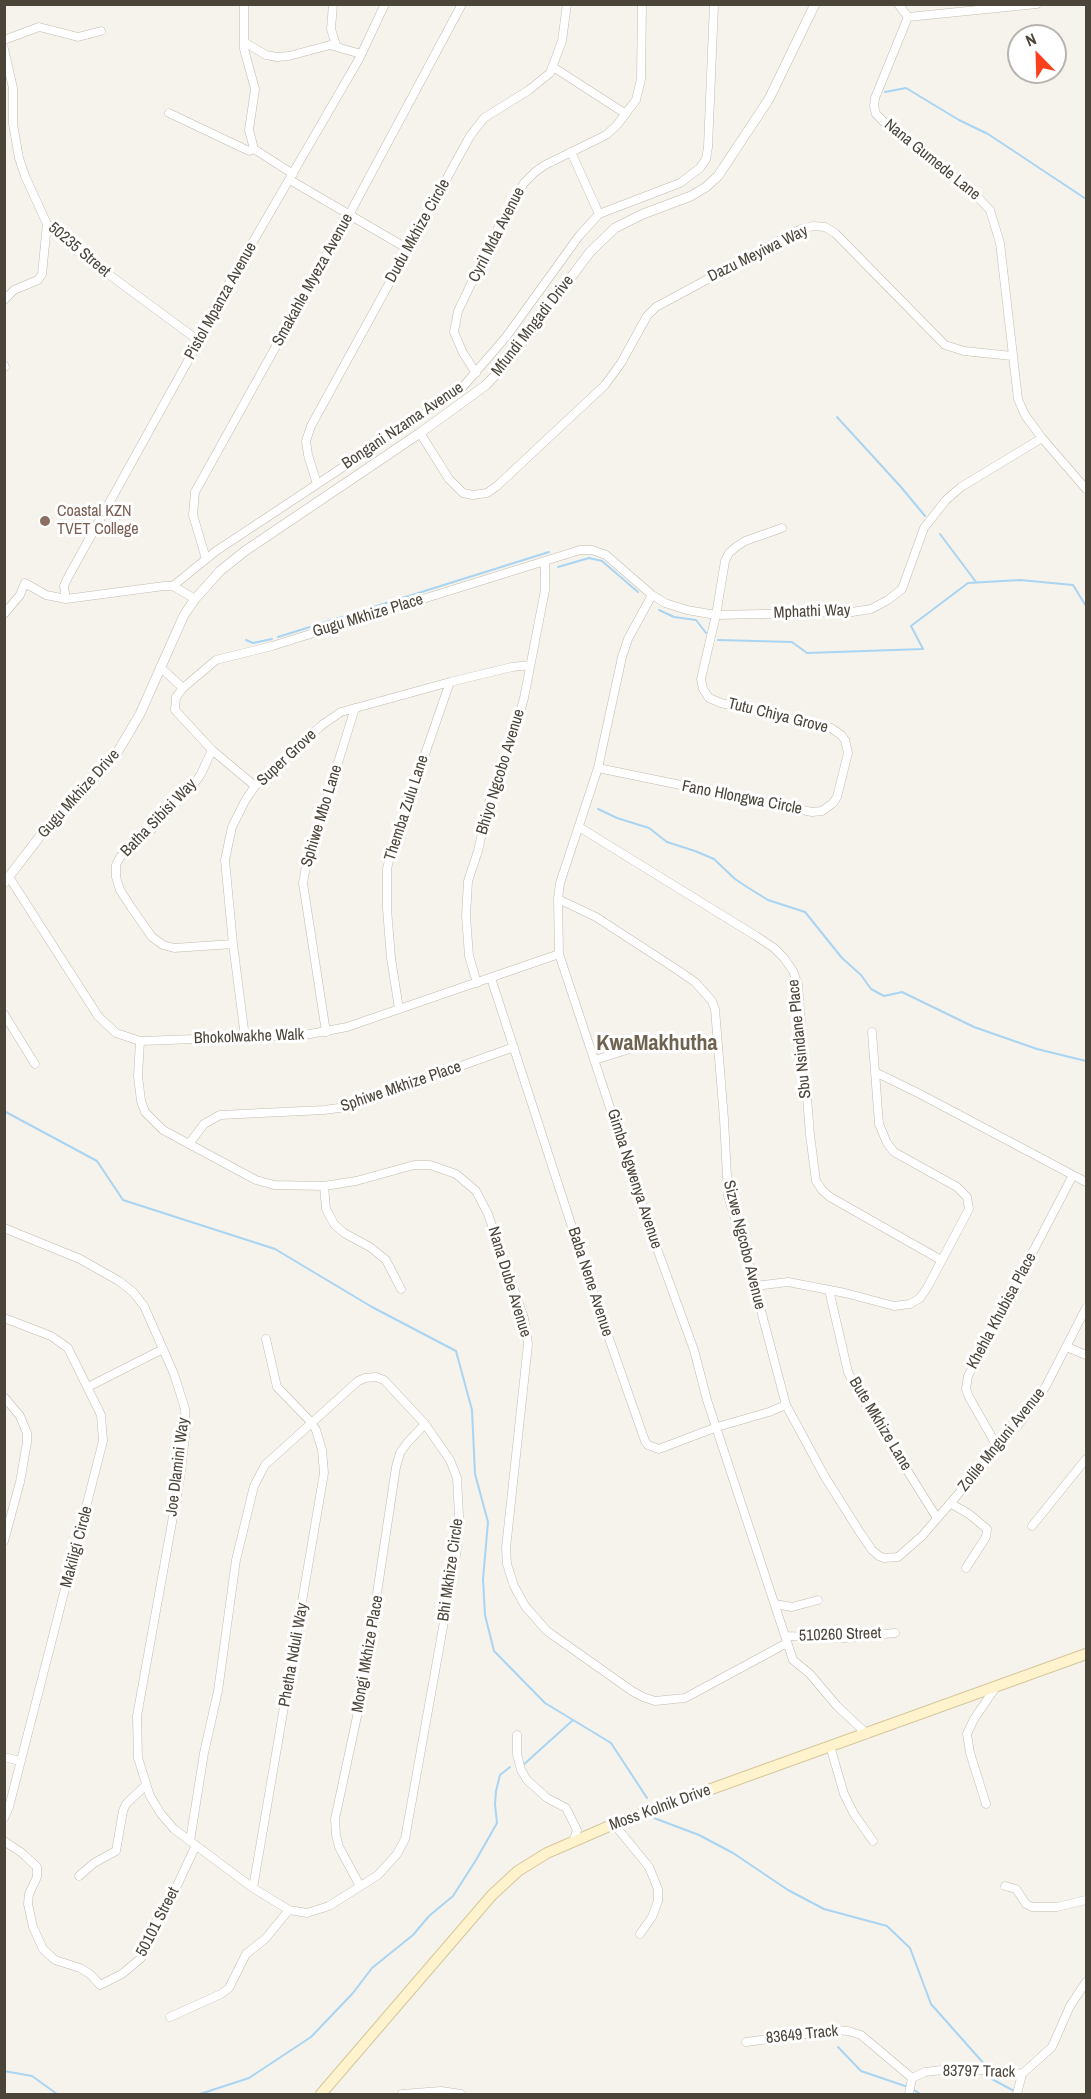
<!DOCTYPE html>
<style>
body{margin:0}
#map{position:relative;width:1091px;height:2099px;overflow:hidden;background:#f6f3ec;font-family:"Archivo Narrow",sans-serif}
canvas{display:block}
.frame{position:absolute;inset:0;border:6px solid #4b4439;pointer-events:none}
.north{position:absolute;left:1007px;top:24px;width:60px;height:60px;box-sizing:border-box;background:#fff;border:2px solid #b7b4b0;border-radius:50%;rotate:337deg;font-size:16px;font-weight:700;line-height:24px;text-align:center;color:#4b4439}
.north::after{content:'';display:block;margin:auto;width:21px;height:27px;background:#fc3f1d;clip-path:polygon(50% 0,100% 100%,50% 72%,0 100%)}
</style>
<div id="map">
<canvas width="1091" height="2099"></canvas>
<div class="frame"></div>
<div class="north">N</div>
</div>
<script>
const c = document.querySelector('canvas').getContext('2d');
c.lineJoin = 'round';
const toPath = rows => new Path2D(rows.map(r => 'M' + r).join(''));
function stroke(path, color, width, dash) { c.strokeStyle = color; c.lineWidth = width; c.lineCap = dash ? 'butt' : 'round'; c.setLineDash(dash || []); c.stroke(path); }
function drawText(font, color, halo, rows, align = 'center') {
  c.font = font + ' "Archivo Narrow",sans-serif'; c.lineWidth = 6; c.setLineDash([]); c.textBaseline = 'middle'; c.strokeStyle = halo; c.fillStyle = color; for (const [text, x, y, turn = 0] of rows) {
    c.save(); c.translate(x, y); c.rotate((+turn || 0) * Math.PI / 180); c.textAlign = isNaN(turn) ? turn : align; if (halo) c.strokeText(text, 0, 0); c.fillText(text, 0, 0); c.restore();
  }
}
stroke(toPath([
 [885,92,906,88,959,120,988,134,1086,199],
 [837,417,901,487,925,516],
 [940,534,976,582],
 [558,567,589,558,602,561,638,592],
 [659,610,674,617,696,620,706,633],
 [278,637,549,552],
 [246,640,253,643,272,639],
 [718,640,792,642,807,653,923,649,911,626,968,583,1020,580,1073,585,1086,606],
 [598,809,617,818,649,828,667,842,695,851,714,859,735,879,747,887,768,900,805,912,842,958,861,975,871,989,884,996,902,992,974,1027,1037,1049,1086,1061],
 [4,1111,97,1161,123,1200,275,1249,372,1307,456,1351,472,1410,475,1474,488,1522,483,1579,485,1615,494,1651,545,1703,611,1743,647,1798],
 [522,1766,573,1720],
 [654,1818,699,1835,733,1853,788,1890,824,1909,887,1926,910,1948,931,2004,986,2066],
 [838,2047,861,2071,911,2088,920,2094],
 [4,2071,32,2076,57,2094],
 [990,2078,1014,2091],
 [200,2094,249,2078,311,2037,353,1993,372,1968,413,1935,429,1916,453,1896,476,1860,497,1823,495,1804,496,1791,500,1775,510,1767]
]), '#a9d4f2', 2);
const minor = toPath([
 [244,4,244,49,255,89,249,130,254,149],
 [333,4,331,29,336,45],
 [898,4,908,17],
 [908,17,875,98,874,106,876,114,890,128,971,190,990,210,1000,243,1018,399,1025,415,1042,438,1086,489],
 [908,17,1037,4],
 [4,40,39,27,78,37,101,31],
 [244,42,266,55,277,57,289,56,330,45,361,54],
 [4,49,13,88,13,124,19,158,25,176,47,224,69,245,199,341],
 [553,67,626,114],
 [169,113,249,151,254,149,293,174],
 [571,152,599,214],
 [290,180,408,249],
 [4,300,14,290,38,280,42,274,47,224],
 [4,365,5,367],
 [476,373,463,353,454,332,458,311,504,216,524,183,535,172,545,165,606,135,617,125,636,100,641,79,642,4],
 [420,433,449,479,463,493,473,495,487,493,497,486,605,385,621,363,647,316,656,307,784,238,801,229,813,226,825,227,835,233,945,345,964,351,1012,356],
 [317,484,308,455,306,441,311,426,470,136,484,118,529,90,550,73,562,41,567,4],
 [206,559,193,515,195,492,350,213,462,4],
 [173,586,216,551,461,389,506,337,579,236,599,214,680,183,700,168,706,159,708,147,714,4],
 [652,595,628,639,622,657,598,768,560,883,558,899,559,954,655,1243,694,1350,707,1400,793,1660,810,1674,837,1706,867,1734],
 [66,599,64,586,67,579,199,341,214,309,359,59,385,4],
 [4,614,20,595,25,583,46,595,66,599,164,586,173,586,195,599],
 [160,667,183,688],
 [212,750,201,774,194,784,153,828,120,857,116,865,116,877,120,890,131,907,152,937,163,945,174,948,233,944],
 [598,768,812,812,822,811,833,803,837,797,848,753,845,740,841,735,831,728,721,703,709,698,703,689,701,679,716,615,725,561,729,553,736,547,745,541,782,528],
 [255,786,212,750,175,710,176,697,183,688,216,660,272,646,580,550,592,550,606,555,652,595,665,603,687,610,716,615,852,612,871,609,888,600,902,589,924,528,946,500,961,487,1042,438],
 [579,827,756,936,774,948,784,958,793,971,798,985,810,1135,816,1181,822,1190,830,1197,941,1260],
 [9,877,98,1016,116,1033,140,1041,280,1036,310,1034,347,1027,559,954],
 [558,899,596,917,676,969,695,982,712,1001,715,1009,724,1119,728,1196,745,1250,786,1405,825,1477,859,1531,872,1550,879,1556,884,1558,898,1557,922,1536,1023,1419,1046,1386,1086,1308],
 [491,978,598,1307,645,1441,648,1445,659,1449,717,1427,769,1412,786,1405],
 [477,983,469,956,466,916,468,881,478,851,489,802,507,758,524,698,545,590,545,561],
 [399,1009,391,958,387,909,387,869,391,852,450,682],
 [4,1014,35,1064],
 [326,1032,303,883,306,866,355,708],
 [245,1037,233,944,225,860,232,827,245,801,255,786,322,725,341,712,450,682,512,667,530,665],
 [140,1041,138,1076,141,1101,145,1112,163,1130,256,1180,274,1185,324,1186,356,1181,414,1165,430,1165,456,1174,476,1191,488,1214,524,1318,528,1344,506,1548,507,1564,514,1586,525,1606,547,1631,632,1691,643,1697,655,1701,685,1698,787,1643],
 [595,1060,648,1043],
 [875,1072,920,1094,1086,1182],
 [189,1144,204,1124,220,1115,324,1110,346,1107,514,1047],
 [324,1186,326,1209,334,1224,344,1233,370,1247,386,1260,401,1289],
 [4,1228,80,1259,119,1281,133,1292,144,1306,174,1374,185,1409,186,1428,180,1478,137,1716,138,1758,150,1796,161,1814,174,1829,190,1841,253,1888,289,1910,307,1913,329,1906,378,1875,397,1854,405,1839,457,1549,459,1516,457,1478,450,1460,425,1424,384,1380,376,1377,365,1378,358,1381,265,1465,254,1486,236,1560,218,1691,204,1753,190,1841],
 [755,1286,788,1282,845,1293,894,1306,910,1304,920,1298,927,1288,969,1209,967,1197,957,1187,894,1152,887,1143,879,1124,872,1032],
 [829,1290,848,1372,855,1387,937,1518],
 [4,1318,51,1336,68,1348,101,1415,103,1441,9,1807,4,1818],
 [1067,1347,1086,1355],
 [88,1387,163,1349],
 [4,1397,20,1416,27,1433,27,1442,20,1482,4,1541],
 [998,1448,969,1397,966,1389,968,1376,1073,1175],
 [950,1503,969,1514,987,1529,986,1537,966,1568],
 [1032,1526,1086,1459],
 [775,1604,792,1607,818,1600],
 [785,1636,844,1638,895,1633],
 [517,1735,517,1754,521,1770,527,1780,547,1798,566,1808,577,1830,573,1842],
 [830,1746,844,1794,854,1814,873,1841],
 [4,1757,20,1761],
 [986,1804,970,1753,967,1734,974,1719,996,1687],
 [614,1824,649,1867,658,1889,658,1901,652,1917,640,1934],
 [4,1841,22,1853,37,1867,37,1877,29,1894,28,1904,33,1927,43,1949,55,1960,80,1968,90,1974,100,1985,122,1974,141,1958,148,1946,154,1924,167,1907,196,1845],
 [79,1876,94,1863,116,1851,123,1811,126,1804,146,1785],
 [360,1886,339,1847,336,1835,335,1819,362,1693,396,1467,400,1453,407,1443,425,1424],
 [1005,1886,1016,1889,1026,1904,1032,1907,1057,1907,1086,1900],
 [253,1888,324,1473,322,1450,316,1430,311,1422,277,1387,266,1339],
 [170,2017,221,1994,229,1988,246,1954,265,1939,289,1910],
 [746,2042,836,2030,848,2031,861,2035,912,2078],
 [402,2094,441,2091,461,2094],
 [909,2094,912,2078,925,2072,942,2070,999,2070,1022,2074,1052,2047,1070,2006,1086,1982],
 [1017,2094,1022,2074]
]);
const tertiary = toPath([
 [4,883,54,818,90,783,117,753,140,714,184,615,195,599,220,571,245,551,420,433,486,385,506,364,590,252,615,228,643,214,691,196,706,187,718,176,769,99,815,4]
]);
const secondary = toPath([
 [321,2094,492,1895,518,1871,547,1853,614,1824,1086,1654]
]);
stroke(minor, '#c2bbae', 9);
stroke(tertiary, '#c2bbae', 10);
stroke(secondary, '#d6c79b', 12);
stroke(minor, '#fff', 8);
stroke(tertiary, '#fff', 9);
stroke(secondary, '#fff3cd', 10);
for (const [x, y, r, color] of [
 [45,521,6,"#8d6e63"]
]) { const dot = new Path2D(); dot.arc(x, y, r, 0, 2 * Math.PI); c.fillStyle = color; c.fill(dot); stroke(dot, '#fff', 2); }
drawText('16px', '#4b4439', '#fff', [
 ["Nana Gumede Lane",932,160,39],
 ["Dudu Mkhize Circle",418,231,-61],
 ["Cyril Mda Avenue",497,235,-63],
 ["50235 Street",79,250,40],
 ["Dazu Meyiwa Way",758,254,-26],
 ["Smakahle Myeza Avenue",313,280,-61],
 ["Pistol Mpanza Avenue",221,301,-61],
 ["Mfundi Mngadi Drive",533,326,-52],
 ["Bongani Nzama Avenue",403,426,-34],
 ["Mphathi Way",812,612,-2],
 ["Gugu Mkhize Place",368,616,-17],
 ["Tutu Chiya Grove",778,716,14],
 ["Super Grove",287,758,-43],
 ["Bhiyo Ngcobo Avenue",501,772,-73],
 ["Gugu Mkhize Drive",79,794,-48],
 ["Fano Hlongwa Circle",742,798,11],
 ["Themba Zulu Lane",407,808,-72],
 ["Sphiwe Mbo Lane",322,816,-73],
 ["Batha Sibisi Way",159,818,-46],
 ["Bhokolwakhe Walk",249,1037,-2],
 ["Sbu Nsindane Place",800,1039,-96],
 ["Sphiwe Mkhize Place",401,1087,-19],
 ["Gimba Ngwenya Avenue",634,1179,72],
 ["Sizwe Ngcobo Avenue",744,1245,76],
 ["Nana Dube Avenue",509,1282,73],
 ["Baba Nene Avenue",590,1282,72],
 ["Khehla Khubisa Place",1002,1311,-62],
 ["Bute Mkhize Lane",880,1424,59],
 ["Zolile Mnguni Avenue",1002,1440,-51],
 ["Joe Dlamini Way",178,1467,-83],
 ["Makiligi Circle",77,1547,-75],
 ["Bhi Mkhize Circle",451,1570,-82],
 ["510260 Street",840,1635,-2],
 ["Mongi Mkhize Place",368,1654,-80],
 ["Phetha Nduli Way",294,1655,-80],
 ["Moss Kolnik Drive",660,1808,-20],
 ["50101 Street",158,1922,-63],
 ["83649 Track",802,2035,-6],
 ["83797 Track",979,2072,1]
]);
drawText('16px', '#785e54', '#fff', [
 ["Coastal KZN",57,512],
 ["TVET College",57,530]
], 'left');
drawText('bold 22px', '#6e6250', '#fff', [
 ["KwaMakhutha",657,1044]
]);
</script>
